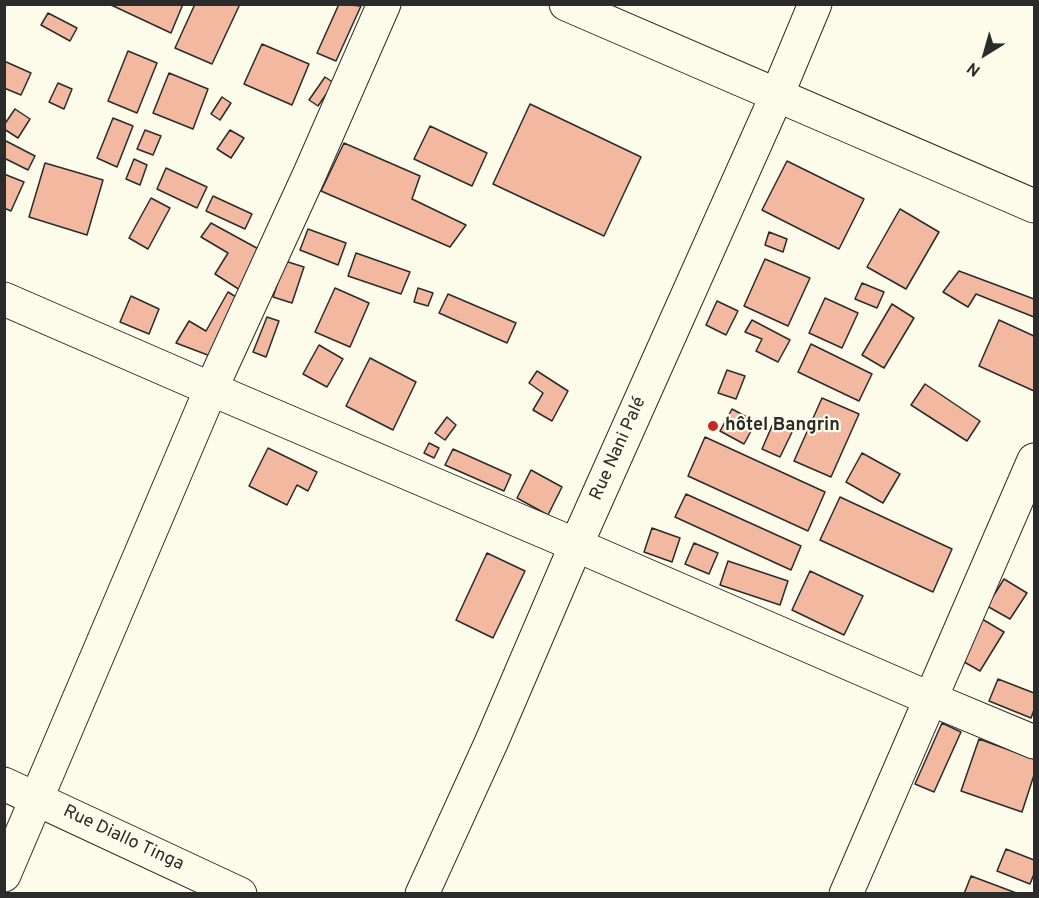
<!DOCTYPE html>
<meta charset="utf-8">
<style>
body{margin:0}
#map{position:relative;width:1039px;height:898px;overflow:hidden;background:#fdfbea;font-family:Overpass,sans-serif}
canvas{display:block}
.frame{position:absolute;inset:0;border:6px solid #2b2b2b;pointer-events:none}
.north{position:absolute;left:955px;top:24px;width:60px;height:60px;-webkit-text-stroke:4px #fdfbea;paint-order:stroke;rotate:217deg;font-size:16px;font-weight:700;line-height:24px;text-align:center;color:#2b2b2b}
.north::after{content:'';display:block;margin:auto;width:21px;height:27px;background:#2b2b2b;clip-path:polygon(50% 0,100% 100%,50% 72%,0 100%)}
</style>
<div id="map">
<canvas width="1039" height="898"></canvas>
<div class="frame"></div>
<div class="north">N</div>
</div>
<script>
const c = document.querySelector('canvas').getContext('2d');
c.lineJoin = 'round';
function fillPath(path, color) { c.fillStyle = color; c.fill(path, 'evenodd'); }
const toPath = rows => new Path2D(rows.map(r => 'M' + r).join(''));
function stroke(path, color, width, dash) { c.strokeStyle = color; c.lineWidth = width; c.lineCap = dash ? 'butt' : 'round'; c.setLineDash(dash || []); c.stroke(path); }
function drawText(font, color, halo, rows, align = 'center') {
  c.font = font + ' Overpass,sans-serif'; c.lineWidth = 4.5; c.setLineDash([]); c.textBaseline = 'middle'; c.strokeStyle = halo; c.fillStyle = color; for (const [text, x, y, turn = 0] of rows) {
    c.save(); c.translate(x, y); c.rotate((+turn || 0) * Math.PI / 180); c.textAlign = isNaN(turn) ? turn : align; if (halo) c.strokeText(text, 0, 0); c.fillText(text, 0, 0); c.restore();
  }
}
const building = toPath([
 [109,4,183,4,171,33,109,4],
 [195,4,240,4,212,64,175,48,195,4],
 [339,4,361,6,336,61,317,53,339,4],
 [48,13,77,28,70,41,41,25,48,13],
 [262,44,309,64,292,105,244,84,262,44],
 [128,51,157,63,137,113,108,101,128,51],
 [4,61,31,73,21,95,4,88,4,61],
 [169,73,208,89,193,129,153,113,169,73],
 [325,77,334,83,318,106,309,100,325,77],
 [58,83,72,89,64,109,49,102,58,83],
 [222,97,231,103,220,120,211,114,222,97],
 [530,104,641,157,604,236,493,184,530,104],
 [15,109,30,119,18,138,4,129,4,125,15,109],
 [113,118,133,126,117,167,97,158,113,118],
 [430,126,487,153,472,186,414,159,430,126],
 [145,130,161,136,153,155,137,149,145,130],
 [230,130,244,138,231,158,217,149,230,130],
 [4,140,35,156,28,170,4,158,4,140],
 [344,143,420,176,412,199,466,225,450,247,321,191,344,143],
 [134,159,147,165,140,185,126,179,134,159],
 [787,161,864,199,839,249,762,210,787,161],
 [45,163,103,180,87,235,29,217,45,163],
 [166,168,207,187,197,208,157,189,166,168],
 [4,174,24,182,11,211,4,208,4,174],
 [213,196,252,214,245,229,206,211,213,196],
 [151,198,170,208,148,249,129,238,151,198],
 [900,209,939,232,906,289,867,267,900,209],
 [211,223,264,252,240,290,215,274,228,253,201,237,211,223],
 [308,229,346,243,338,265,300,250,308,229],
 [769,232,787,239,783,252,765,245,769,232],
 [356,253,410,272,401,294,348,276,356,253],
 [765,259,810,278,788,326,744,306,765,259],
 [285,261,304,267,292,303,273,297,285,261],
 [959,271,1034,299,1034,317,976,294,968,307,943,292,959,271],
 [862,283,884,292,877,308,855,299,862,283],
 [335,288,369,303,350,347,315,332,335,288],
 [418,288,433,293,428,306,414,302,418,288],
 [228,292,241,300,213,357,176,343,189,321,206,331,228,292],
 [448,294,516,323,507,343,439,313,448,294],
 [131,296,159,309,149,334,120,322,131,296],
 [825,298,858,313,842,348,809,333,825,298],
 [717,301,738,311,726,335,706,325,717,301],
 [892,304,914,318,884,368,862,355,892,304],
 [267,317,279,321,266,357,253,352,267,317],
 [752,320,790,340,778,362,756,351,762,339,745,332,752,320],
 [999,320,1034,336,1034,391,979,366,999,320],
 [811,344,872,374,859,401,798,372,811,344],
 [319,345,343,359,327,387,303,374,319,345],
 [370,358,416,382,393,430,346,406,370,358],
 [727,370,745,376,736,399,718,393,727,370],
 [537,371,568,391,552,421,533,410,543,393,529,383,537,371],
 [925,384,980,421,967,441,911,405,925,384],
 [822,398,859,414,831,477,794,461,822,398],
 [732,409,756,422,744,444,720,431,732,409],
 [447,417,456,425,445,440,435,433,447,417],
 [775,419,794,428,780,457,762,449,775,419],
 [705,437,825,492,808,531,688,476,705,437],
 [429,443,439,448,434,458,424,453,429,443],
 [268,448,317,472,308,491,297,485,287,505,249,486,268,448],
 [453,449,511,475,504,491,445,465,453,449],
 [862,453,900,474,883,503,846,482,862,453],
 [531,470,562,487,548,515,517,498,531,470],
 [686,494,801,546,791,570,675,517,686,494],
 [840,497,952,549,933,592,820,540,840,497],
 [652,528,680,538,672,562,644,552,652,528],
 [694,543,718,553,709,574,685,564,694,543],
 [487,553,525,571,493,638,456,620,487,553],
 [728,561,788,581,780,605,720,585,728,561],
 [810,571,863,596,844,635,792,610,810,571],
 [1004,579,1027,593,1010,619,987,606,1004,579],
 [982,619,1004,632,980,671,959,659,982,619],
 [998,679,1034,693,1034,710,1031,718,989,701,998,679],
 [942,723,961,732,934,792,915,784,942,723],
 [979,739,1034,759,1034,775,1022,812,961,791,979,739],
 [1006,849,1034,860,1034,874,1030,884,997,871,1006,849],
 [971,876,1019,894,964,894,971,876]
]);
fillPath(building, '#f2b8a0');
stroke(building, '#2b2b2b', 1.5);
const minor = toPath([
 [566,4,1034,206],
 [4,299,211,389,576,545,931,699,1034,742],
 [4,784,240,894],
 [4,875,211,389,310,173,384,4],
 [422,894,491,743,576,545,777,95,815,4],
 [846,894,1034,460]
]);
stroke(minor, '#2b2b2b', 35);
stroke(minor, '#fdfbea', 33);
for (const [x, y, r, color] of [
 [713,426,6,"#c62828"]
]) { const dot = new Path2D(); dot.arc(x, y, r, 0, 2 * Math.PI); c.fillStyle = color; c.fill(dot); stroke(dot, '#fdfbea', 2); }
drawText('bold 18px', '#2b2b2b', '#fdfbea', [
 ["hôtel Bangrin",725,426]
], 'left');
drawText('18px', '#2b2b2b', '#fdfbea', [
 ["Rue Nani Palé",619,449,-66],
 ["Rue Diallo Tinga",123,839,25]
]);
</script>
